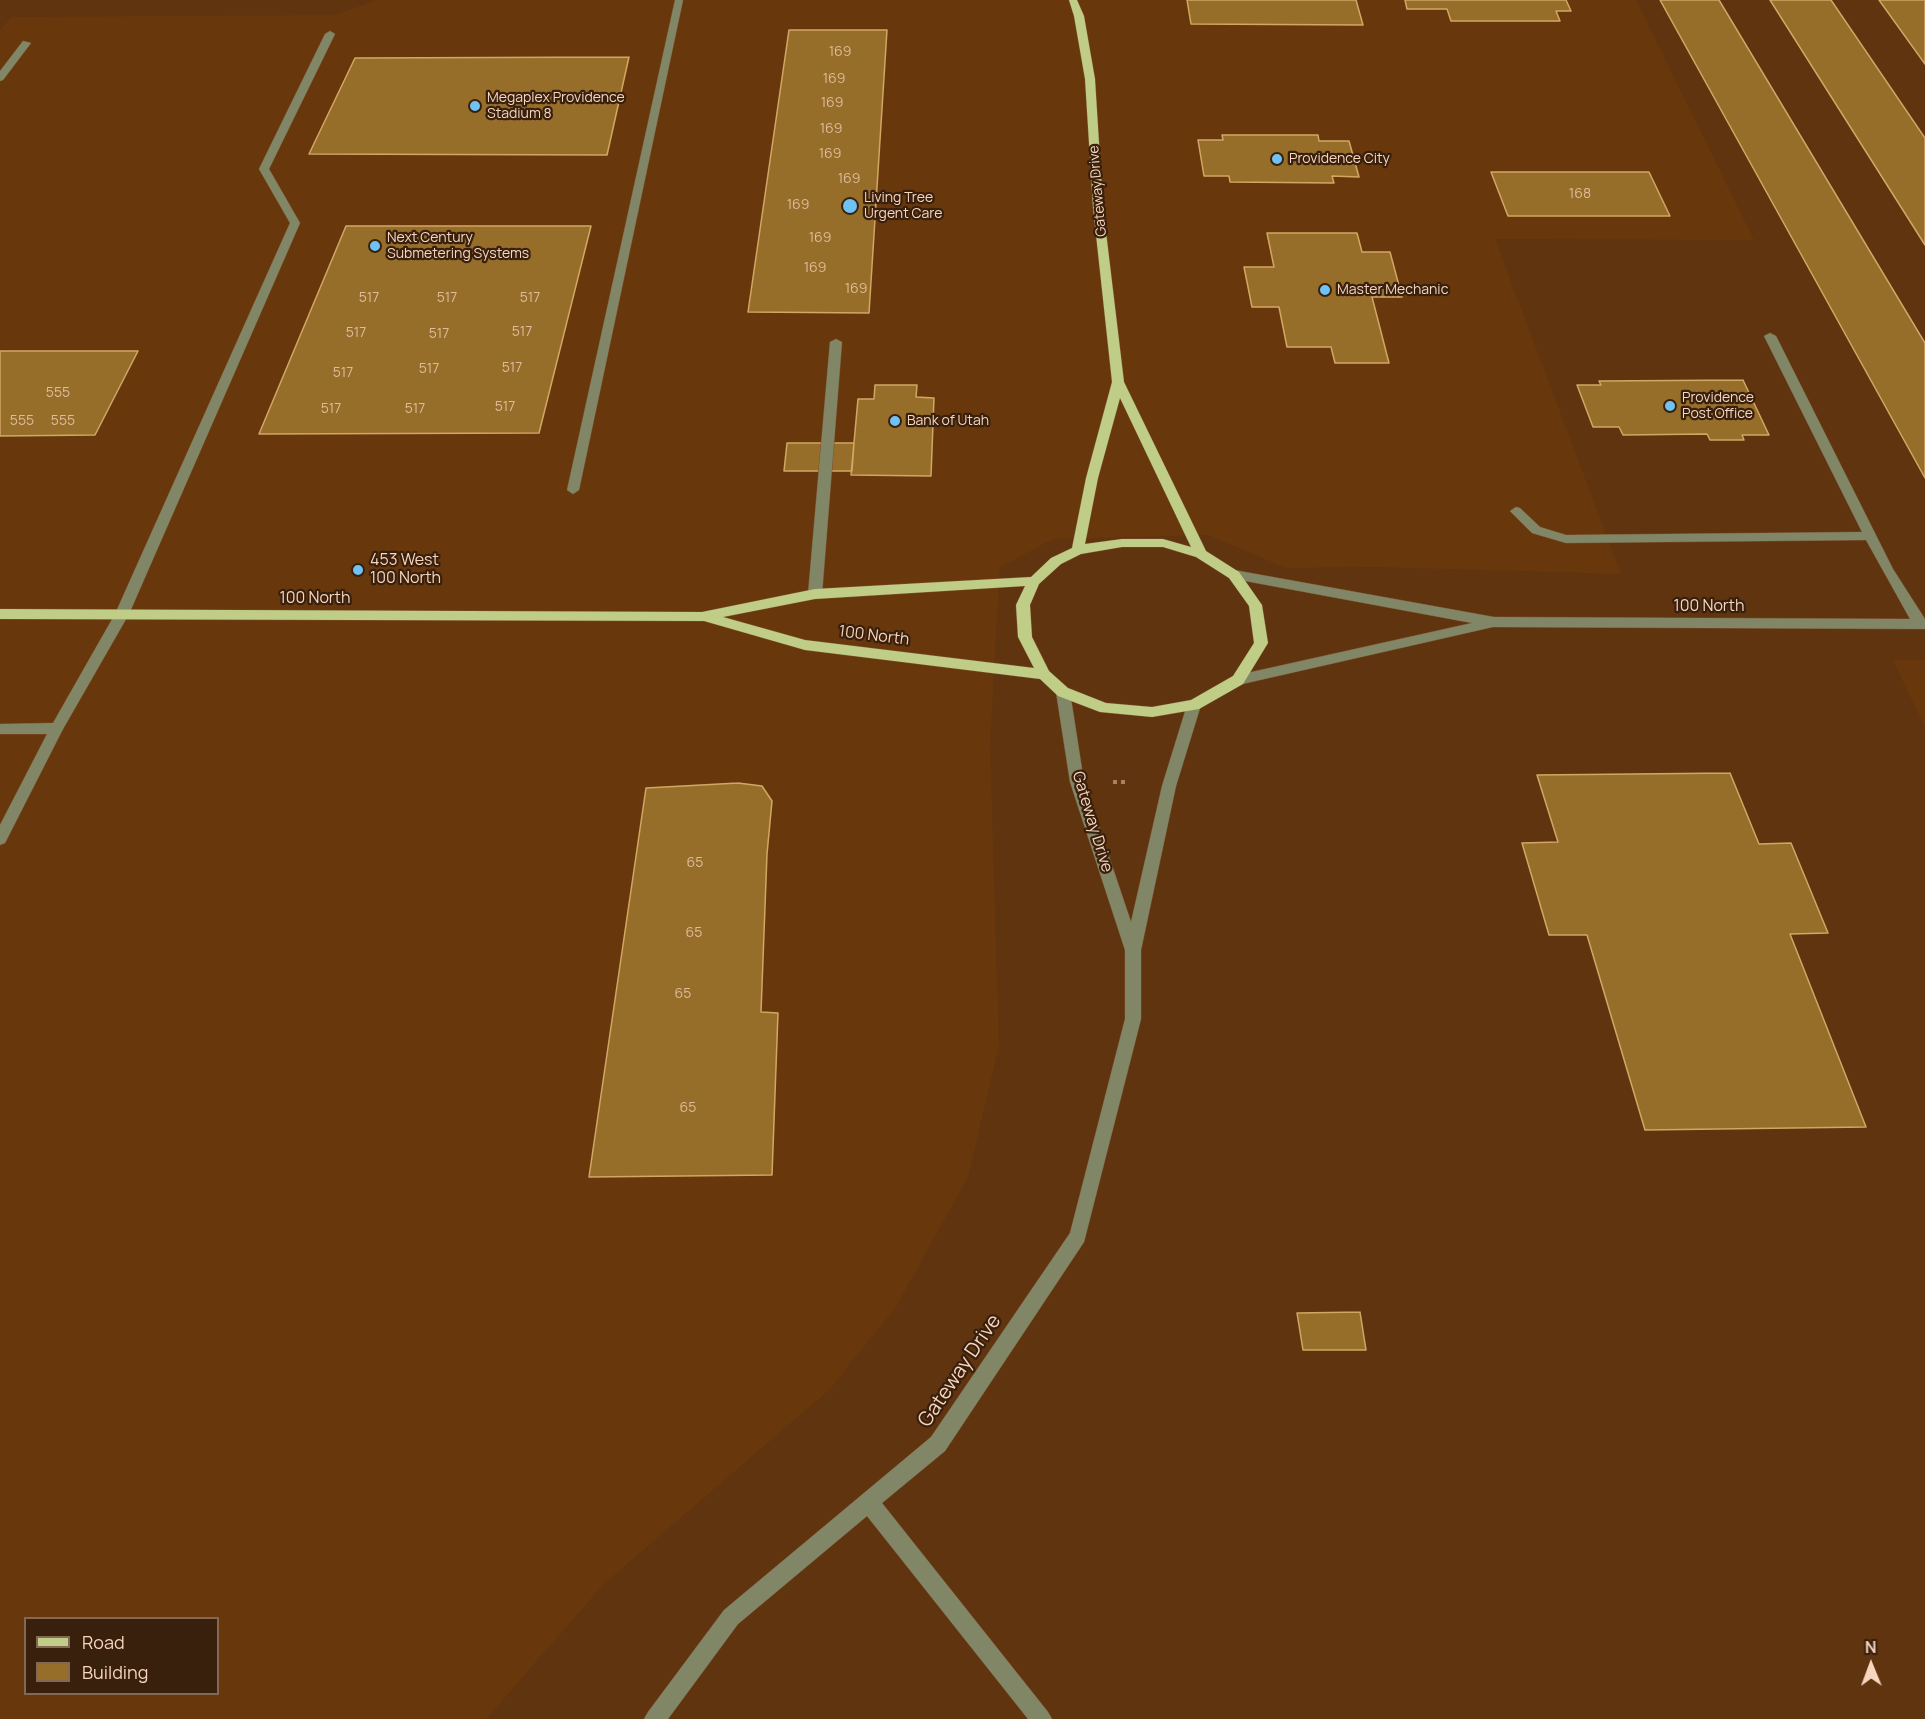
<!DOCTYPE html>
<style>
body{margin:0}
#map{position:relative;width:1925px;height:1719px;overflow:hidden;background:#5f340f;font-family:Manrope,sans-serif}
canvas{display:block}
.legend{position:absolute;left:24px;top:1617px;width:195px;height:78px;box-sizing:border-box;background:#39200d;border:2px solid #856854;margin:0;padding:8px 10px;list-style:none;font-size:18px;color:#f7d5be}
.legend li{display:flex;align-items:center;gap:12px;height:30px}
.legend b{width:30px;border:2px solid #856854}
.north{position:absolute;left:1841px;top:1635px;width:60px;height:60px;-webkit-text-stroke:4px #39200d;paint-order:stroke;rotate:359deg;font-size:16px;font-weight:700;line-height:24px;text-align:center;color:#f7d5be}
.north::after{content:'';display:block;margin:auto;width:21px;height:27px;background:#f7d5be;clip-path:polygon(50% 0,100% 100%,50% 72%,0 100%)}
</style>
<div id="map">
<canvas width="1925" height="1719"></canvas>
<ul class="legend">
<li><b style="height:8px;background:#c0cd87"></b>Road</li>
<li><b style="height:16px;background:#966e2a"></b>Building</li>
</ul>
<div class="north">N</div>
</div>
<script>
const c = document.querySelector('canvas').getContext('2d');
c.lineJoin = 'round';
function fillPath(path, color) { c.fillStyle = color; c.fill(path, 'evenodd'); }
const toPath = rows => new Path2D(rows.map(r => 'M' + r).join(''));
function stroke(path, color, width, dash) { c.strokeStyle = color; c.lineWidth = width; c.lineCap = dash ? 'butt' : 'round'; c.setLineDash(dash || []); c.stroke(path); }
function drawText(font, color, halo, rows, align = 'center') {
  c.font = font + ' Manrope,sans-serif'; c.lineWidth = 4.5; c.setLineDash([]); c.textBaseline = 'middle'; c.strokeStyle = halo; c.fillStyle = color; for (const [text, x, y, turn = 0] of rows) {
    c.save(); c.translate(x, y); c.rotate((+turn || 0) * Math.PI / 180); c.textAlign = isNaN(turn) ? turn : align; if (halo) c.strokeText(text, 0, 0); c.fillText(text, 0, 0); c.restore();
  }
}
fillPath(toPath([
 [377,0,1636,0,1754,240,1495,239,1621,574,1374,567,1286,568,1208,535,1053,539,1000,567,990,744,999,1046,968,1177,896,1307,829,1390,604,1584,486,1719,0,1719,0,31,11,17,335,15],
 [26,1618,218,1618,218,1694,26,1694],
 [1893,660,1925,660,1925,727,1907,690]
]), '#68380c');
const building = toPath([
 [1187,0,1356,0,1363,25,1191,24,1187,0],
 [1405,0,1566,0,1571,11,1556,11,1560,21,1451,21,1447,9,1407,9,1405,0],
 [1660,0,1719,0,1925,343,1925,478,1660,0],
 [1770,0,1831,0,1925,138,1925,245,1770,0],
 [1879,0,1925,0,1925,64,1879,0],
 [789,30,887,30,869,313,748,312,789,30],
 [629,57,607,155,309,154,355,58,629,57],
 [1222,135,1318,135,1319,141,1349,141,1359,177,1332,176,1334,183,1230,182,1229,176,1204,176,1198,140,1223,140,1222,135],
 [1491,172,1649,172,1670,216,1508,216,1491,172],
 [346,226,591,226,539,433,259,434,346,226],
 [1267,233,1357,233,1362,252,1390,252,1402,297,1372,297,1389,363,1335,363,1331,347,1287,347,1279,307,1252,307,1244,267,1274,267,1267,233],
 [0,351,138,351,95,435,0,436,0,351],
 [1743,380,1769,435,1742,435,1744,440,1710,440,1707,434,1623,435,1619,427,1593,427,1577,385,1601,385,1599,381,1743,380],
 [875,385,917,385,916,397,934,398,931,476,851,475,858,399,874,399,875,385],
 [787,443,854,443,852,471,784,471,787,443],
 [1730,773,1759,844,1791,843,1828,933,1790,934,1866,1127,1645,1130,1587,935,1549,935,1522,843,1558,842,1537,775,1730,773],
 [738,783,762,786,772,801,767,854,761,1012,778,1013,772,1175,589,1177,646,788,738,783],
 [1360,1312,1366,1350,1303,1350,1297,1313,1360,1312]
]);
fillPath(building, '#966e2a');
stroke(building, '#d2a765', 1.5);
const minor = toPath([
 [675,0,683,0,579,490,573,494,567,490,675,0],
 [330,31,335,34,269,169,300,223,129,614,63,729,5,843,0,845,0,825,47,734,0,734,0,724,53,723,115,614,290,223,259,169,325,34,330,31],
 [23,41,31,43,3,80,0,81,0,71,23,41],
 [1770,333,1776,336,1893,569,1925,619,1925,629,1493,627,1238,685,1233,684,1231,680,1233,676,1238,675,1472,623,1229,578,1228,575,1234,570,1494,617,1910,619,1866,540,1566,543,1532,533,1510,511,1516,507,1520,508,1540,527,1566,535,1862,532,1764,336,1770,333],
 [836,339,842,342,822,594,815,599,808,594,830,342,836,339],
 [1063,687,1070,692,1084,782,1131,922,1162,786,1187,705,1194,700,1201,705,1176,786,1141,950,1141,1019,1084,1242,945,1451,882,1503,1048,1712,1052,1719,1028,1719,867,1516,738,1624,668,1719,644,1719,648,1712,724,1610,931,1437,1070,1233,1125,1019,1125,950,1070,782,1056,692,1063,687]
]);
const major = toPath([
 [1069,0,1077,0,1084,16,1095,79,1103,207,1124,382,1206,551,1239,572,1262,605,1268,643,1243,684,1199,709,1152,717,1100,712,1058,696,1040,679,805,650,704,621,0,619,0,609,702,612,815,589,1031,577,1051,558,1072,548,1086,478,1112,382,1093,207,1085,79,1074,16,1069,0],
 [1120,398,1191,547,1163,539,1122,539,1085,544,1098,478,1120,398],
 [1122,547,1163,547,1196,557,1229,578,1249,606,1254,643,1233,676,1191,700,1152,707,1106,703,1068,688,1049,671,1032,637,1030,605,1039,584,1061,564,1081,554,1122,547],
 [1025,586,1016,605,1018,637,1034,668,805,640,723,617,815,599,1025,586]
]);
stroke(minor, '#7a512e', 1);
stroke(major, '#7a512e', 1);
stroke(toPath([
 [1113,782,1126,782]
]), '#a98264', 4, [4, 4]);
fillPath(minor, '#818766');
fillPath(major, '#c0cd87');
for (const [x, y, r, color] of [
 [475,106,6,"#6fc2f4"],
 [1277,159,6,"#6fc2f4"],
 [850,206,8,"#6fc2f4"],
 [375,246,6,"#6fc2f4"],
 [1325,290,6,"#6fc2f4"],
 [1670,406,6,"#6fc2f4"],
 [895,421,6,"#6fc2f4"],
 [358,570,6,"#6fc2f4"]
]) { const dot = new Path2D(); dot.arc(x, y, r, 0, 2 * Math.PI); c.fillStyle = color; c.fill(dot); stroke(dot, '#39200d', 2); }
drawText('14px', '#dfbb99', null, [
 ["169",840,52],
 ["169",834,79],
 ["169",832,103],
 ["169",831,129],
 ["169",830,154],
 ["169",849,179],
 ["168",1580,194],
 ["169",798,205],
 ["169",820,238],
 ["169",815,268],
 ["169",856,289],
 ["517",369,298],
 ["517",447,298],
 ["517",530,298],
 ["517",522,332],
 ["517",356,333],
 ["517",439,334],
 ["517",512,368],
 ["517",429,369],
 ["517",343,373],
 ["555",58,393],
 ["517",505,407],
 ["517",331,409],
 ["517",415,409],
 ["555",22,421],
 ["555",63,421],
 ["65",695,863],
 ["65",694,933],
 ["65",683,994],
 ["65",688,1108]
]);
drawText('14px', '#f7d5be', '#39200d', [
 ["Megaplex Providence",487,98],
 ["Stadium 8",487,114],
 ["Providence City",1289,159],
 ["Living Tree",864,198],
 ["Urgent Care",864,214],
 ["Next Century",387,238],
 ["Submetering Systems",387,254],
 ["Master Mechanic",1337,290],
 ["Providence",1682,398],
 ["Post Office",1682,414],
 ["Bank of Utah",907,421]
], 'left');
drawText('14px', '#f7d5be', '#39200d', [
 ["Gateway Drive",1098,191,-95]
]);
drawText('16px', '#f7d5be', '#39200d', [
 ["453 West",370,561],
 ["100 North",370,579]
], 'left');
drawText('16px', '#f7d5be', '#39200d', [
 ["100 North",315,599],
 ["100 North",1709,607],
 ["100 North",874,636,7],
 ["Gateway Drive",1092,822,73]
]);
drawText('20px', '#f7d5be', '#39200d', [
 ["Gateway Drive",960,1371,-56]
]);
</script>
